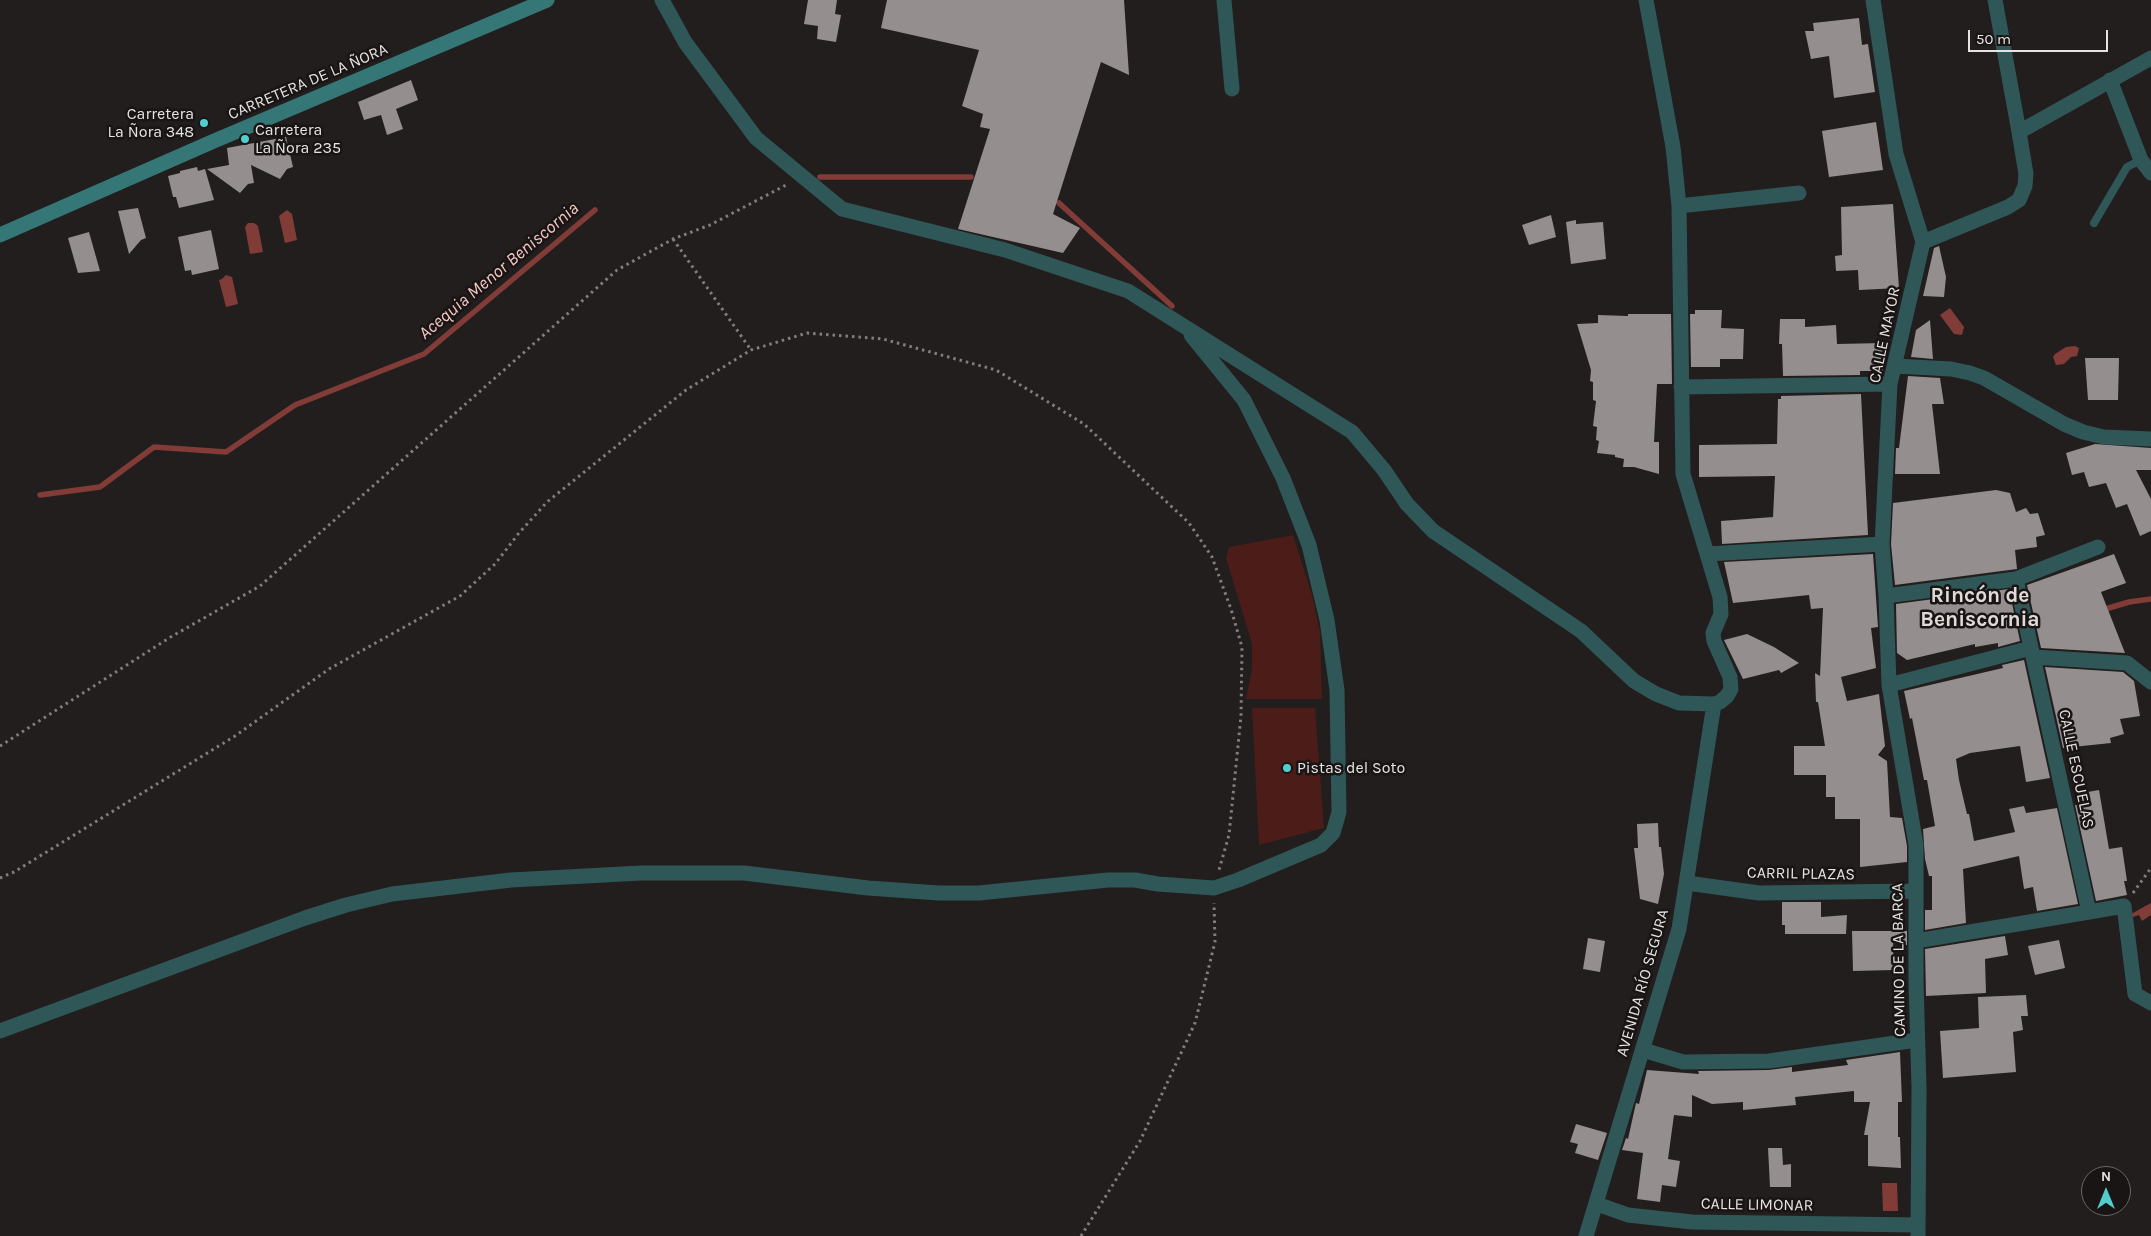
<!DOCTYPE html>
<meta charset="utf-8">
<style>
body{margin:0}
#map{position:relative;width:2151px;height:1236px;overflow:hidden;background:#221e1d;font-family:Karla,sans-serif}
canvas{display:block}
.north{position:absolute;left:2081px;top:1166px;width:50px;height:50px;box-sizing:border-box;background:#191514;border:1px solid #6b6766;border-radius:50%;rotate:0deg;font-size:14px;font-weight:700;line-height:20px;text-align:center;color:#e6e3e2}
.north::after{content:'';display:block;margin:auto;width:18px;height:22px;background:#52cdcc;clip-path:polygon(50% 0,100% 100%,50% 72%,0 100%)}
.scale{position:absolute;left:1968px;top:30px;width:140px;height:22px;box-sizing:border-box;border:2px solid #e6e3e2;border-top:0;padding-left:6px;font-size:15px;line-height:18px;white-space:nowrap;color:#e6e3e2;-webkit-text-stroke:4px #191514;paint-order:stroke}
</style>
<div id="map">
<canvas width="2151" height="1236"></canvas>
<div class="north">N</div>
<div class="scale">50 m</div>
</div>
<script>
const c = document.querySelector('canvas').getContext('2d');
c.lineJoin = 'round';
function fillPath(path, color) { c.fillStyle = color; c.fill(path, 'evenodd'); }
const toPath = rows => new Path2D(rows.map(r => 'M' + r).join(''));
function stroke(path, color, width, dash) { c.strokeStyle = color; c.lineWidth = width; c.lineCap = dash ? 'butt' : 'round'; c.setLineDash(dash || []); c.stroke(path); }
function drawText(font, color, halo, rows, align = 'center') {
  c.font = font + ' Karla,sans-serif'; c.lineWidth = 5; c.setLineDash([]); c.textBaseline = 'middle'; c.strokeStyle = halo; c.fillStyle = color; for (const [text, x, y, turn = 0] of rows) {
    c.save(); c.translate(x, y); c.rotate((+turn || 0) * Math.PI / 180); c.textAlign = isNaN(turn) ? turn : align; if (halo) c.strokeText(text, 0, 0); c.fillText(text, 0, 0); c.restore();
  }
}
fillPath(toPath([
 [1293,535,1312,595,1320,632,1322,699,1246,699,1252,668,1252,644,1226,558,1229,547],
 [1252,708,1315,708,1324,828,1259,845]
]), '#4c1c19');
fillPath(toPath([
 [287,210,292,214,297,240,285,243,279,216],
 [248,223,254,223,258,226,263,252,250,254,245,227],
 [226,275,232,277,238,304,226,307,219,280,222,279],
 [1950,308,1964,327,1962,335,1954,334,1940,315],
 [2075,346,2079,348,2077,356,2071,357,2064,364,2056,365,2053,357,2055,354,2066,347],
 [2151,903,2151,915,2142,921,2139,915,2133,917,2131,914],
 [1882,1183,1897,1183,1898,1211,1883,1211]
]), '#823c38');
stroke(toPath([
 [820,177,971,177],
 [1059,203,1172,306],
 [40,495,100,487,154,447,226,452,295,405,424,354,595,210],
 [2102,610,2129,602,2151,599]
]), '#823c38', 5.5);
fillPath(toPath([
 [808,0,837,0,835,14,841,15,836,42,817,39,818,26,804,24],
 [887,0,1124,0,1129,75,1101,62,1053,214,1080,228,1063,253,958,229,990,129,980,127,983,114,962,106,979,50,881,28],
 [1859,18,1862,45,1868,44,1875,92,1834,98,1829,56,1811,59,1805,31,1814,31,1813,23],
 [411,80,418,100,396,109,403,129,387,135,381,115,364,120,358,102],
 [1876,122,1883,170,1829,177,1822,131],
 [286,137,293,167,287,169,280,179,251,165,254,183,248,184,240,193,207,169,229,165,227,148],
 [197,167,198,171,205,169,214,200,179,208,176,197,173,197,168,176,180,173,180,171],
 [1893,204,1899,288,1859,290,1858,270,1836,271,1835,256,1842,255,1841,207],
 [138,208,146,238,141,240,129,254,118,211],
 [1551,215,1556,237,1529,245,1522,225],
 [1576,220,1576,224,1603,222,1606,259,1571,264,1566,222],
 [211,230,219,269,192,275,191,270,185,271,178,237],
 [89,232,100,271,78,273,68,238],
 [1939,246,1946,277,1944,297,1923,296,1934,248],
 [1695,310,1722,310,1721,328,1744,329,1743,359,1720,359,1720,367,1691,367,1690,314,1695,314],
 [1628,314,1671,314,1672,384,1657,384,1654,442,1659,442,1659,474,1634,467,1623,467,1624,459,1615,457,1615,455,1597,453,1599,441,1596,440,1597,427,1593,426,1596,401,1593,400,1593,382,1590,381,1591,370,1577,324,1598,323,1598,315,1628,316],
 [1780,319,1805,319,1805,327,1836,325,1837,344,1883,343,1883,371,1860,371,1860,375,1783,376,1782,344,1779,344],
 [1930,320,1933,359,1911,357,1916,330],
 [2085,358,2119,358,2118,400,2088,400],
 [1908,376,1940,378,1944,404,1932,404,1940,474,1895,474,1896,448,1899,448],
 [1861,394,1868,535,1722,544,1721,521,1773,517,1775,476,1699,477,1699,445,1777,444,1778,399,1781,399,1781,396],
 [2095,444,2151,448,2151,470,2136,470,2151,499,2151,531,2140,536,2127,504,2116,508,2106,483,2089,487,2084,472,2072,475,2066,453],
 [1996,490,2010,493,2016,512,2026,508,2030,514,2038,513,2045,535,2036,537,2037,547,2015,550,2017,569,1895,585,1891,544,1893,503],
 [1873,554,1878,627,1871,628,1876,668,1841,677,1847,701,1879,694,1885,746,1878,755,1887,761,1890,817,1902,818,1907,846,1907,862,1860,867,1860,819,1835,819,1835,797,1826,797,1826,775,1794,775,1794,746,1825,746,1818,702,1816,702,1815,673,1820,676,1823,608,1811,609,1809,595,1733,603,1724,562],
 [2114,554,2126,583,2101,592,2125,653,2041,648,2027,585],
 [2009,589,2020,641,1998,647,1998,643,1975,647,1975,644,1907,660,1897,653,1896,604],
 [1747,634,1774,647,1799,663,1781,673,1779,670,1743,679,1724,640],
 [2024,660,2050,778,2026,782,2020,746,1970,753,1956,759,1959,780,1967,814,1969,814,1974,841,2015,832,2009,809,2024,806,2026,813,2057,808,2078,904,2037,911,2033,887,2024,889,2019,856,1963,869,1966,923,1925,930,1925,910,1932,910,1932,876,1929,876,1925,859,1923,829,1935,826,1927,780,1924,780,1912,718,1910,719,1904,691,2003,668,2002,665],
 [2045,667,2123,672,2134,681,2140,716,2120,719,2124,734,2110,738,2111,743,2063,748],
 [2099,790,2109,849,2122,847,2127,881,2124,881,2127,895,2096,901,2075,805,2084,804,2082,793],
 [1658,823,1659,847,1661,847,1664,874,1658,904,1640,899,1634,848,1638,848,1637,824],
 [1782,902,1821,902,1821,917,1847,915,1846,934,1785,934,1785,925,1782,925],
 [1852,931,1907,931,1907,945,1893,943,1894,970,1853,971],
 [2005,936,2008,955,1985,959,1986,993,1926,996,1925,949],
 [1588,938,1605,941,1600,972,1583,969],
 [2059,940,2065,968,2035,975,2028,946],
 [2026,995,2028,1016,2021,1016,2023,1030,2013,1032,2016,1072,1943,1078,1940,1031,1979,1028,1978,997],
 [1900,1052,1902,1102,1898,1102,1898,1137,1900,1137,1901,1168,1868,1166,1868,1135,1864,1135,1870,1102,1854,1102,1854,1091,1795,1097,1796,1105,1743,1110,1743,1102,1712,1104,1692,1095,1692,1117,1674,1115,1668,1159,1680,1161,1676,1187,1662,1185,1660,1202,1637,1199,1643,1153,1622,1150,1626,1138,1628,1139,1636,1103,1639,1104,1647,1070,1699,1074,1698,1071,1769,1070,1792,1067,1792,1072,1848,1065,1846,1060],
 [1576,1124,1607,1133,1598,1160,1575,1153,1578,1144,1570,1142],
 [1768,1148,1782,1148,1783,1165,1791,1164,1791,1187,1770,1187]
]), '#948e8e');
stroke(toPath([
 [673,239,751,350],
 [0,746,169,638,260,586,617,270,673,239,710,225,788,184],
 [0,878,14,872,235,736,329,669,460,596,495,564,519,533,547,502,686,390,751,350,807,333,883,339,996,370,1084,424,1189,523,1212,557,1231,609,1242,647,1241,716,1229,835,1219,870],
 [2133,893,2151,868],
 [1081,1236,1140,1141,1195,1023,1215,942,1214,903]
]), '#817e7d', 3, [2.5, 4]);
stroke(toPath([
 [2094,223,2127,167,2141,160]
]), '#305757', 8);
stroke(toPath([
 [662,0,685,42,756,138,842,209,1005,250,1128,291,1352,432,1384,470,1407,504,1433,531,1581,631,1634,681,1656,694,1679,703,1714,704,1720,702,1727,696,1731,689,1730,677,1714,641,1713,633,1721,614,1720,597,1683,474,1679,206,1673,147,1646,0],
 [1224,0,1232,89],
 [1873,0,1896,154,1923,242,1890,384,1882,544,1886,596,1889,685,1916,845,1916,980,1919,1088,1918,1236],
 [2110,80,2141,160,2151,173],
 [2019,132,2151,58],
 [1679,206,1799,193],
 [1923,242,2008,207,2019,200,2025,186,2026,174,2019,132,1995,0],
 [1895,366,1951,369,1970,373,1984,378,2064,424,2083,432,2104,437,2151,439],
 [1681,387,1890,384],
 [2098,547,2016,579,2089,912,2124,906,2135,994,2151,1003],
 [1707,554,1882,544],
 [1886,596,2016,579],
 [2034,657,2127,663,2151,682],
 [1889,685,2031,648],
 [1687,883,1759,893,1916,891],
 [1916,941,2089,912],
 [0,1031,305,918,346,905,392,894,511,880,641,873,744,873,868,888,939,893,979,893,1108,880,1135,880,1158,884,1214,888,1238,880,1321,845,1333,833,1339,812,1337,690,1327,620,1309,545,1283,478,1244,400,1191,335],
 [1643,1050,1683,1062,1769,1061,1917,1040],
 [1597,1204,1628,1215,1692,1222,1918,1225],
 [1586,1236,1679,929,1714,704]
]), '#305757', 15);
stroke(toPath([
 [0,235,214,141,547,0]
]), '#357776', 15);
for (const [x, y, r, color] of [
 [204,123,5,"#52cdcc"],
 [245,139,5,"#52cdcc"],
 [1287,768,5,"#52cdcc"]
]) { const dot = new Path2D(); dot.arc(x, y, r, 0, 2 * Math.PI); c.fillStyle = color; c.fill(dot); stroke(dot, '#191514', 2); }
drawText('16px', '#e6e3e2', '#191514', [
 ["CARRETERA DE LA ÑORA",308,82,-23],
 ["CALLE MAYOR",1885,335,-78],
 ["CALLE ESCUELAS",2076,769,78],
 ["CARRIL PLAZAS",1801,874,1],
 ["CAMINO DE LA BARCA",1899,960,-91],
 ["AVENIDA RÍO SEGURA",1643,983,-74],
 ["CALLE LIMONAR",1757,1205,1]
]);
drawText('16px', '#e6e3e2', '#191514', [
 ["Carretera",194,114,"right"],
 ["La Ñora 348",194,132,"right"],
 ["Carretera",255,130],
 ["La Ñora 235",255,148],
 ["Pistas del Soto",1297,768]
], 'left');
drawText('italic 18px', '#f3c6c2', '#191514', [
 ["Acequia Menor Beniscornia",499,271,-40]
]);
drawText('bold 21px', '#e0dad9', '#191514', [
 ["Rincón de",1980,596],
 ["Beniscornia",1980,620]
]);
</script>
